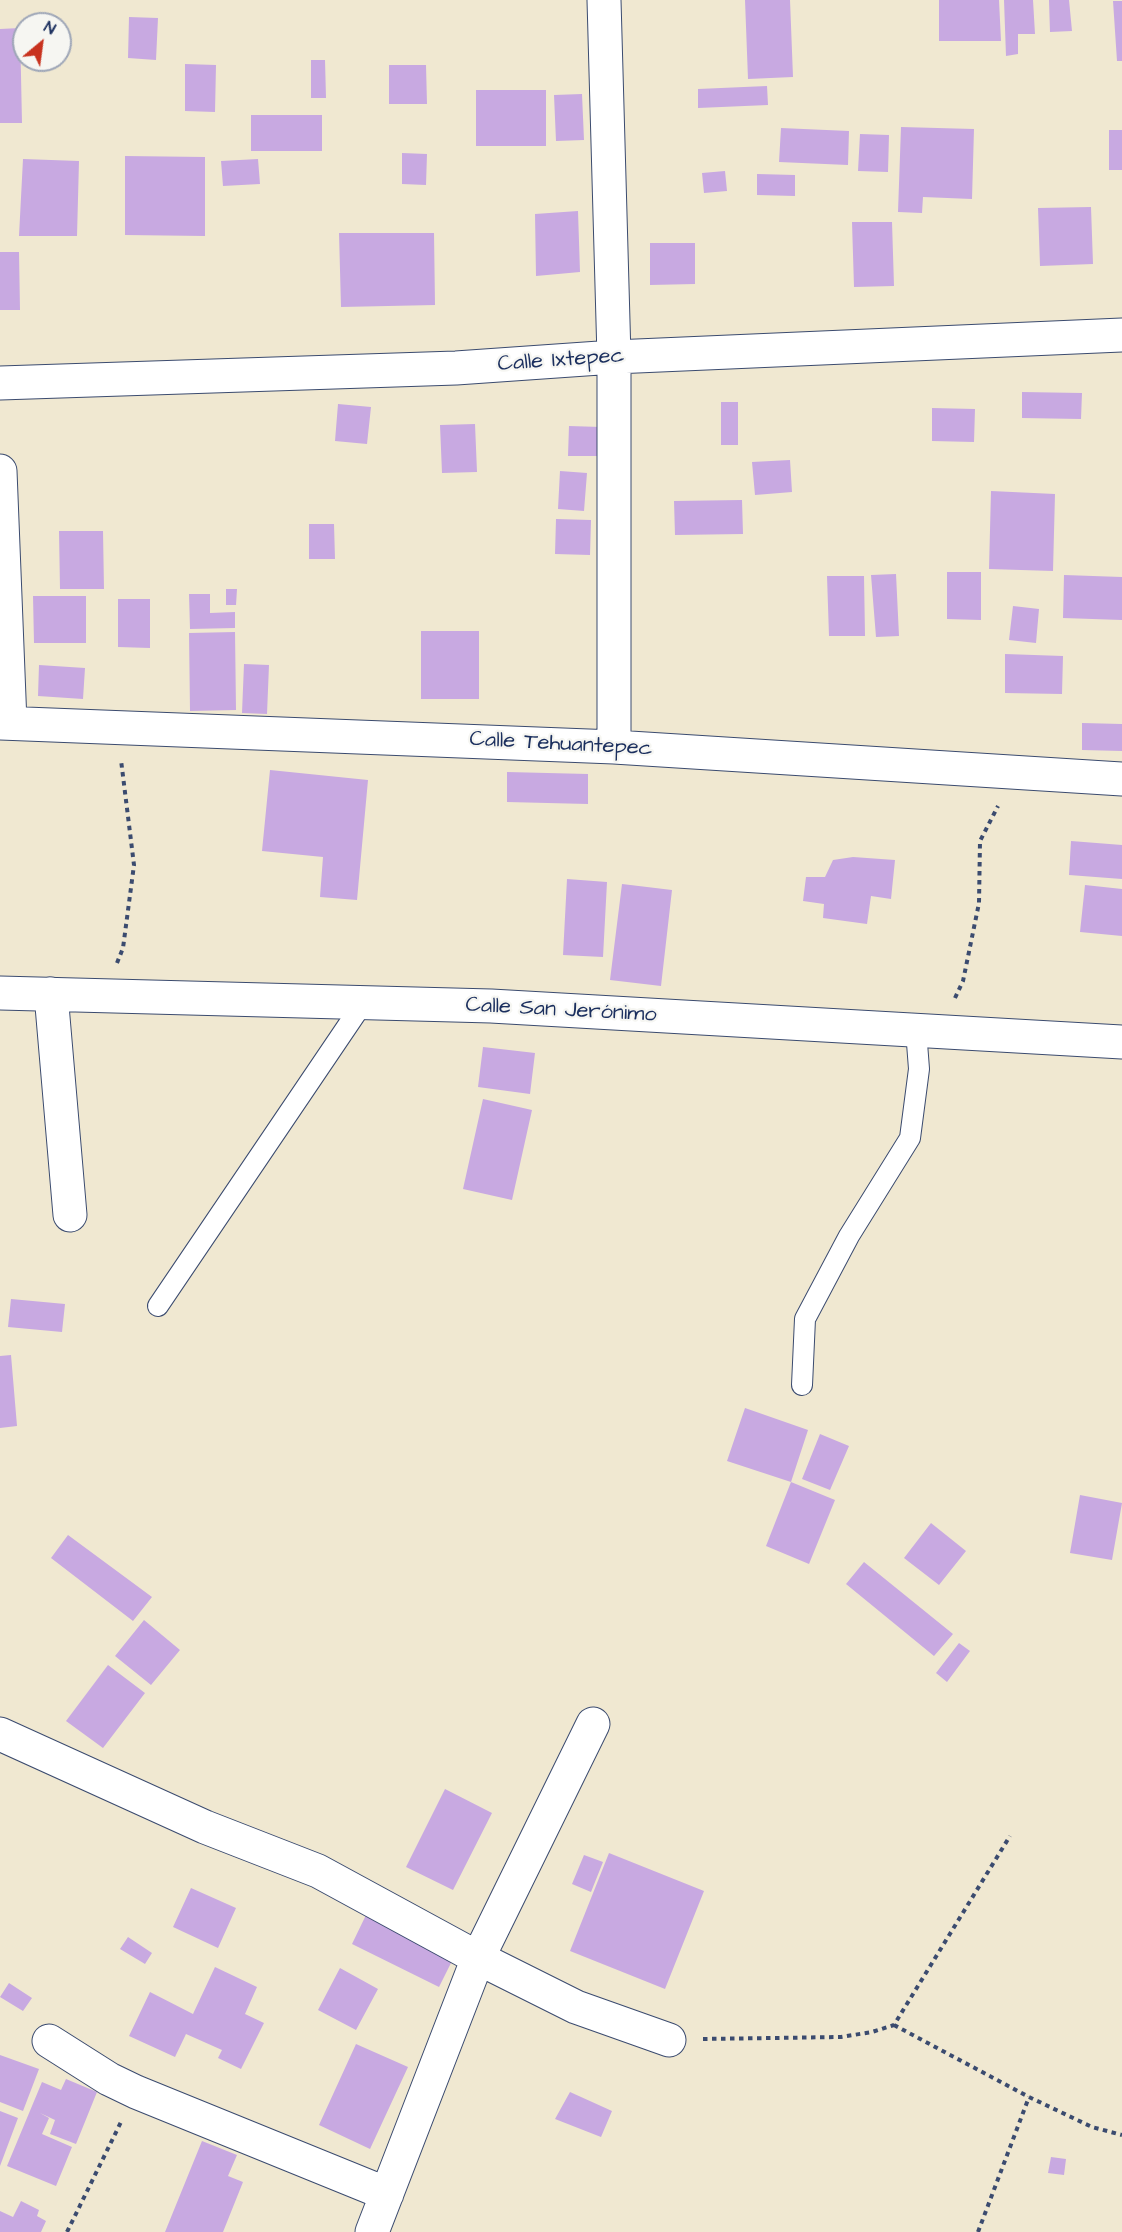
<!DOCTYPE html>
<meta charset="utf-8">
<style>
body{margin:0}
#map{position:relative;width:1122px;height:2232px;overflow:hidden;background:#f0e8d1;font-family:"Architects Daughter",sans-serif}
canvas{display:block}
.north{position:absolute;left:12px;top:12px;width:60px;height:60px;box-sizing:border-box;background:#f6f6f2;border:2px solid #9ea6b7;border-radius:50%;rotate:29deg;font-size:16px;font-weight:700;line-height:24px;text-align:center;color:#1b2f5e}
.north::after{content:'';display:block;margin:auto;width:21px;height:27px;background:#c8321e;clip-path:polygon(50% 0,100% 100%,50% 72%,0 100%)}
</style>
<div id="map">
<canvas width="1122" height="2232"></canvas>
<div class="north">N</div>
</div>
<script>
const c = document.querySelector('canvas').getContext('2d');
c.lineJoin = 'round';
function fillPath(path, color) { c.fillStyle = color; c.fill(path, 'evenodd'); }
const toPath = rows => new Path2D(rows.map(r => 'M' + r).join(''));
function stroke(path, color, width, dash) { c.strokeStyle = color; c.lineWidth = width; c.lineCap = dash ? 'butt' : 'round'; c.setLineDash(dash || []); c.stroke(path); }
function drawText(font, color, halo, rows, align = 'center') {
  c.font = font + ' "Architects Daughter",sans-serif'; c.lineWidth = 4.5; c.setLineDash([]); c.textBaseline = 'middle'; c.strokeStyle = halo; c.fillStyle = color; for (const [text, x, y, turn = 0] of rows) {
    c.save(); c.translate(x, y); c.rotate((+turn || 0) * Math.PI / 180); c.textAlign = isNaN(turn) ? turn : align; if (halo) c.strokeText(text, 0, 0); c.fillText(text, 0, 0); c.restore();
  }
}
fillPath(toPath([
 [745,0,790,0,793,77,748,79],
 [939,0,999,0,1001,41,939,41],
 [1004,0,1033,0,1035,34,1018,34,1018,54,1006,56],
 [1049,0,1069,0,1072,31,1050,32],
 [1113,1,1122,1,1122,61,1117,61],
 [129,17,158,18,156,60,128,58],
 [20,28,22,123,0,123,0,29],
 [311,60,325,60,326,98,311,98],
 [185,64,216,65,215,112,185,111],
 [389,65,426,65,427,104,389,104],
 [767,86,768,105,698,108,698,89],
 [476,90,546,90,546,146,476,146],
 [582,94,584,140,556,141,554,95],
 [251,115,322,115,322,151,251,151],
 [901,127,974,129,972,199,923,197,922,213,898,212],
 [781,128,849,131,848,165,779,162],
 [1109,130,1122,130,1122,170,1109,170],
 [860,134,889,135,888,172,858,171],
 [402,153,427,154,426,185,402,184],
 [125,156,205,157,205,236,125,235],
 [23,159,79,161,77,236,19,236],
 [258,159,260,184,223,186,221,161],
 [725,171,727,191,704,193,702,173],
 [757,174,795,175,795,196,757,195],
 [1091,207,1093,264,1040,266,1038,208],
 [578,211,580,272,536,276,535,214],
 [852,222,892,222,894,286,854,287],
 [339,233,434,233,435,305,341,307],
 [650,243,695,243,695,284,650,285],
 [0,252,19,252,20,310,0,310],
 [1022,392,1082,393,1081,419,1022,418],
 [721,402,738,402,738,445,721,445],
 [338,404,371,407,367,444,335,441],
 [932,408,975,409,974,442,932,441],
 [475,424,477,472,442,473,440,425],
 [569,426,601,427,600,456,568,456],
 [790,460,792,492,755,495,752,462],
 [560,471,587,473,584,511,558,509],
 [991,491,1055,494,1053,571,989,569],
 [742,500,743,534,675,535,674,501],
 [556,519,591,520,590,555,555,554],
 [309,524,334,524,335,559,309,559],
 [59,531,103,531,104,589,60,589],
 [947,572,981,572,981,620,947,619],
 [896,574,899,636,876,637,871,575],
 [1064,575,1122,577,1122,620,1063,618],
 [827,576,864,576,865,636,829,636],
 [226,589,237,589,236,605,226,605],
 [189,594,210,594,210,613,235,612,235,628,190,629],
 [33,596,86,596,86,643,34,643],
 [118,599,150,599,150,648,118,647],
 [1013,606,1039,609,1036,643,1009,640],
 [421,631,479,631,479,699,421,699],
 [235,632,236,710,190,711,189,633],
 [1005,654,1063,656,1062,694,1005,693],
 [244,664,269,665,267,714,242,713],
 [39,665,85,668,83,699,38,696],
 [1082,723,1122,724,1122,751,1082,750],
 [270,770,368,780,357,900,320,897,323,857,262,851],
 [507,772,588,774,588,804,507,802],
 [1071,841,1122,845,1122,879,1069,875],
 [853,857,895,860,891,899,871,896,867,924,823,918,824,904,803,901,806,877,825,877,833,860],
 [567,879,607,882,603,957,563,955],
 [622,884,672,890,661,986,610,980],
 [1085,885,1122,889,1122,936,1080,932],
 [483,1047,535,1053,530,1094,478,1087],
 [483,1099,532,1110,512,1200,463,1189],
 [11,1299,65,1304,62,1332,8,1327],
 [11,1355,17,1426,0,1428,0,1356],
 [745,1408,808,1430,791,1482,727,1461],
 [820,1434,849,1446,830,1490,802,1479],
 [791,1482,835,1500,809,1564,766,1546],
 [1080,1495,1122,1503,1112,1560,1070,1553],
 [931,1523,966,1551,939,1585,904,1558],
 [68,1535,152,1597,133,1621,51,1558],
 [864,1562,953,1634,934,1656,846,1584],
 [144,1620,180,1650,151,1685,115,1656],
 [959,1643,970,1651,947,1682,936,1673],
 [108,1665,145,1693,103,1748,66,1721],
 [445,1789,492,1813,453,1890,406,1867],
 [609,1853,704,1891,665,1989,570,1951],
 [584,1855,603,1862,591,1892,572,1884],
 [191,1888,236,1908,218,1948,173,1927],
 [366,1915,453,1959,439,1987,352,1944],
 [128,1937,152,1953,145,1964,120,1949],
 [215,1967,257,1987,245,2014,264,2023,241,2069,218,2058,222,2050,186,2034,175,2057,129,2036,150,1992,193,2014],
 [340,1968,378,1989,356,2030,318,2010],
 [9,1983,32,1998,23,2011,0,1997],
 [356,2044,408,2067,370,2149,319,2125],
 [0,2055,39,2069,23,2111,0,2102],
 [66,2079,97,2092,76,2144,50,2134,55,2120,40,2113,49,2118,42,2134,72,2147,56,2186,7,2166,42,2082,61,2090],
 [570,2092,612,2111,601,2137,555,2119],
 [0,2111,18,2118,0,2166],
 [202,2141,237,2155,228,2176,243,2182,223,2232,165,2232],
 [1051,2157,1066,2159,1064,2175,1048,2173],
 [21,2201,39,2210,37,2216,46,2221,41,2232,0,2232,0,2211,13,2217]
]), '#c8a9e1');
const lane = toPath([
 [158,1306,363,1003],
 [802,1385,805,1319,849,1236,910,1138,919,1069,916,1030]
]);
const street = toPath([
 [604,0,614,357,614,747],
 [0,383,456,368,614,357,1122,335],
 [0,471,10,723],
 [0,723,614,747,1122,779],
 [0,993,491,1006,1122,1042],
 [51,994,70,1215],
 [0,1734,205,1827,318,1871,478,1958,576,2007,669,2040],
 [49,2041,109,2079,136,2092,387,2194],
 [372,2232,478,1958,593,1724]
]);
stroke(lane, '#3b4b6f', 22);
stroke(street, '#3b4b6f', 35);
stroke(toPath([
 [117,963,123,948,134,865,121,760],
 [955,998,963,981,979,903,980,841,998,806],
 [894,2025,1029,2097,1092,2127,1122,2135],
 [703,2039,841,2037,872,2032,894,2025,1010,1836],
 [67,2232,121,2122],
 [978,2232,1029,2097]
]), '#3b4b6f', 4, [4.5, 4.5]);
stroke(lane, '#fff', 20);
stroke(street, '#fff', 33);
drawText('22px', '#1b2f5e', '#f6f6f2', [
 ["Calle Ixtepec",561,361,-4],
 ["Calle Tehuantepec",561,745,3],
 ["Calle San Jerónimo",561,1011,3]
]);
</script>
